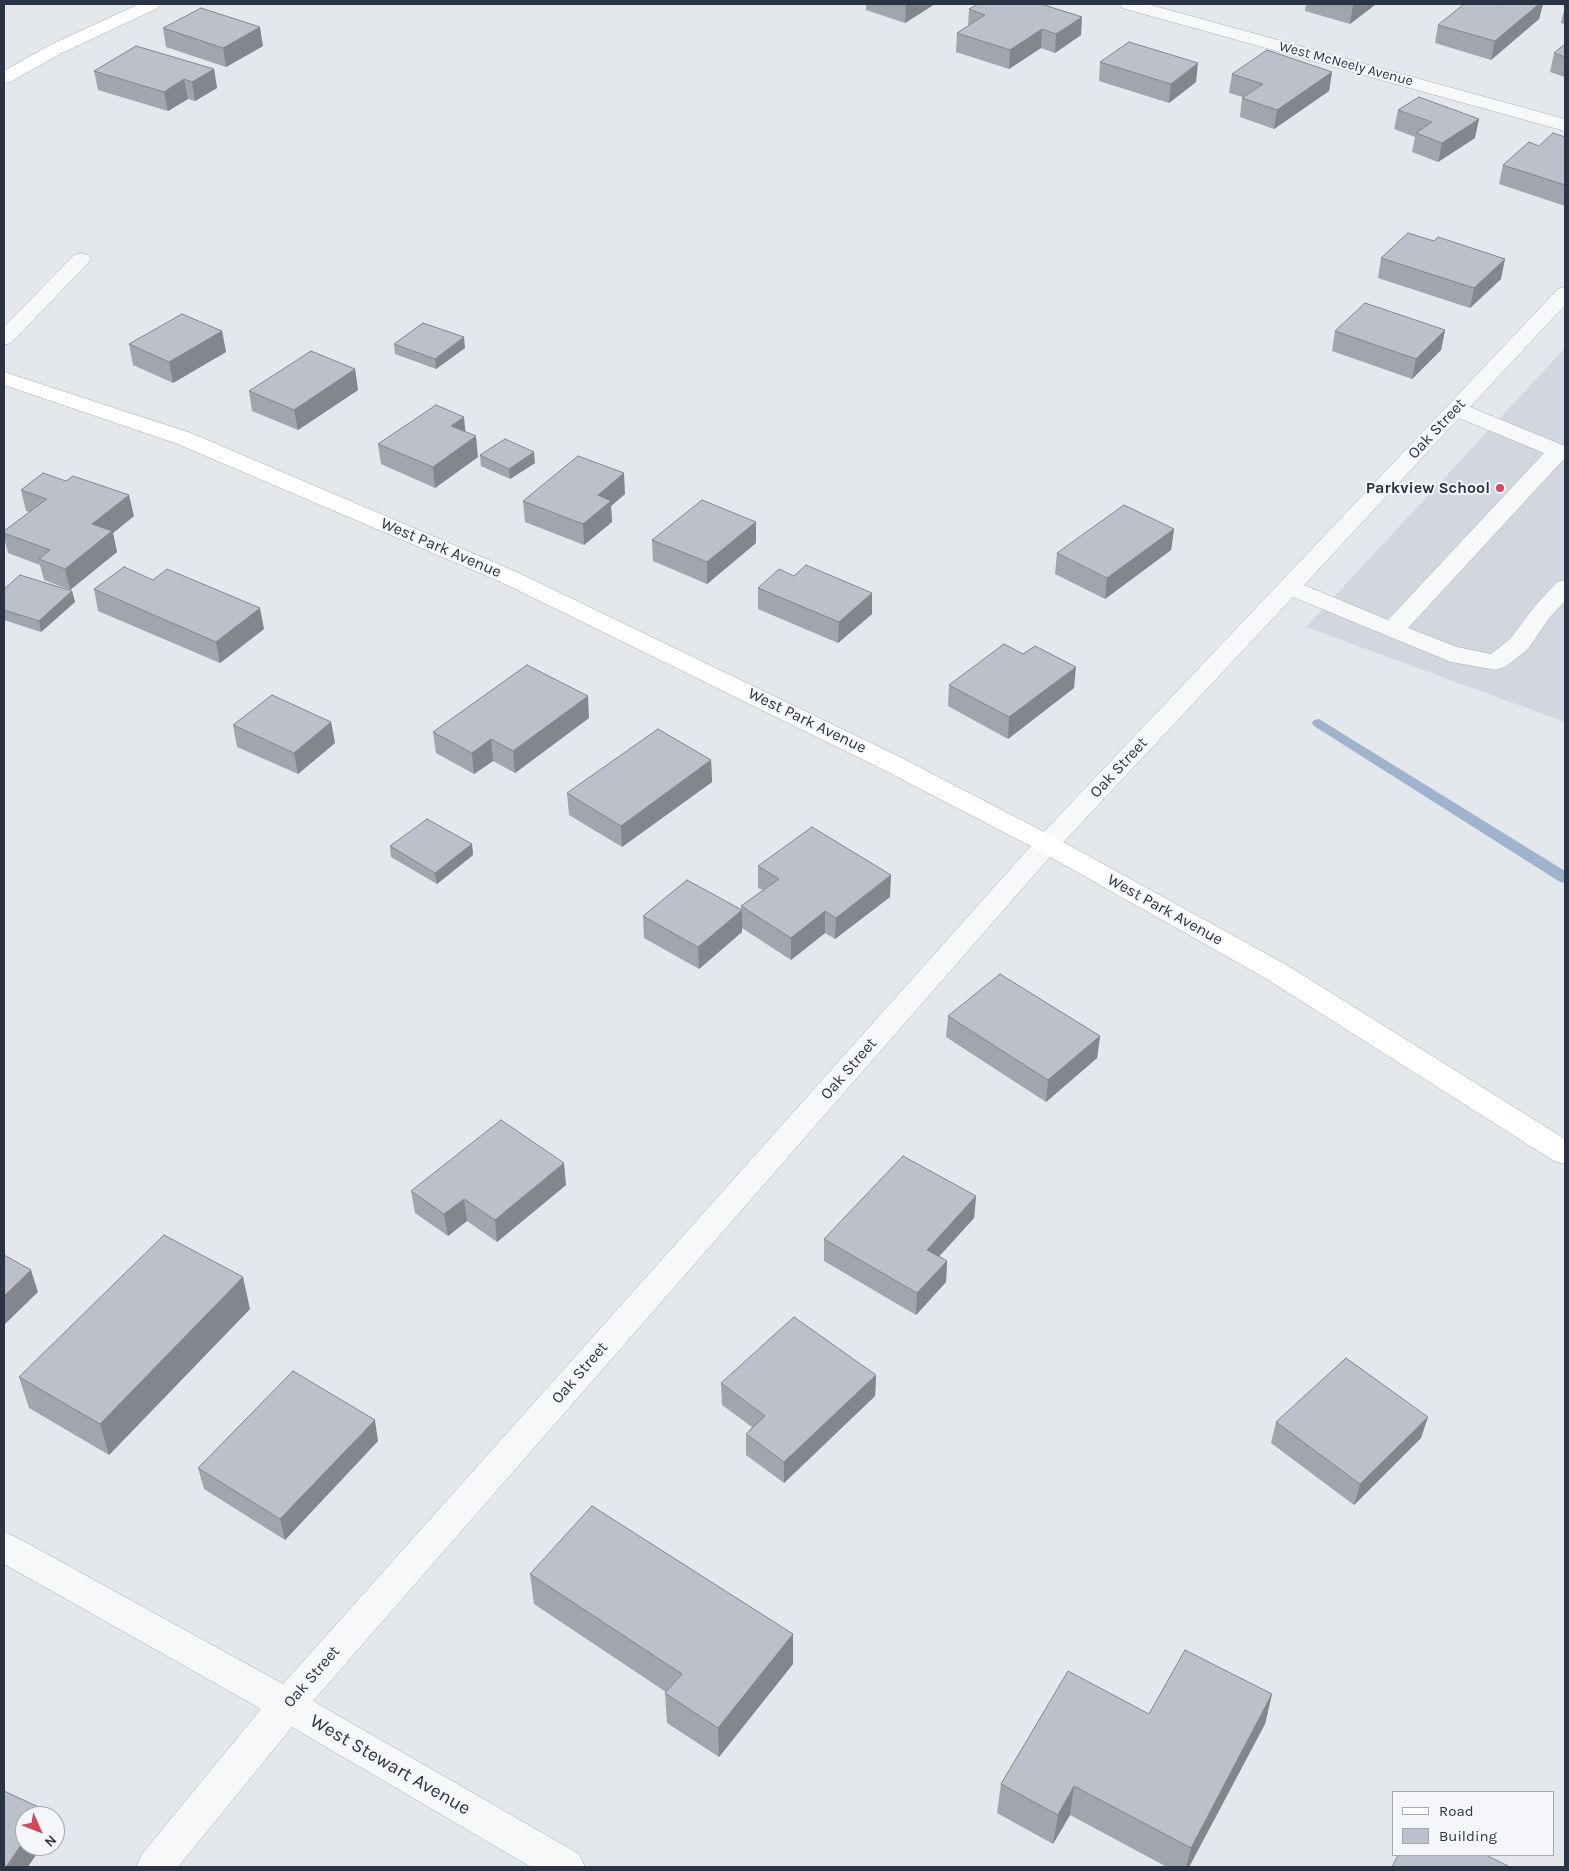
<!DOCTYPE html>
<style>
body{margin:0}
#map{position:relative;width:1569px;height:1871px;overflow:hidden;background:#e4e7ec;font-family:Karla,sans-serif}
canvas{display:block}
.frame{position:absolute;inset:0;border:5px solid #2b3445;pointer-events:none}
.legend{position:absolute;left:1392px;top:1791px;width:162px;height:65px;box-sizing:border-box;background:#f4f6f9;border:1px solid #a4a8b1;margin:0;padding:6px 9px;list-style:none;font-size:15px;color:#2b3445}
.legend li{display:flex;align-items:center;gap:10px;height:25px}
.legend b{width:25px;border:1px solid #a4a8b1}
.north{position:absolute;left:15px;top:1806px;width:50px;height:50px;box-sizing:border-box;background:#f4f6f9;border:1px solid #a4a8b1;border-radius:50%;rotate:134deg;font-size:14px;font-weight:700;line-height:20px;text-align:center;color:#2b3445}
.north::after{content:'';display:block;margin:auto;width:18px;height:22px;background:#d1495b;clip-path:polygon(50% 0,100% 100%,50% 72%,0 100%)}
</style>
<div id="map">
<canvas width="1569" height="1871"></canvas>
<div class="frame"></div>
<ul class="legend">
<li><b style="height:6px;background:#fff"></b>Road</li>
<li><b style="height:14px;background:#bbc0ca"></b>Building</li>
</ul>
<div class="north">N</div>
</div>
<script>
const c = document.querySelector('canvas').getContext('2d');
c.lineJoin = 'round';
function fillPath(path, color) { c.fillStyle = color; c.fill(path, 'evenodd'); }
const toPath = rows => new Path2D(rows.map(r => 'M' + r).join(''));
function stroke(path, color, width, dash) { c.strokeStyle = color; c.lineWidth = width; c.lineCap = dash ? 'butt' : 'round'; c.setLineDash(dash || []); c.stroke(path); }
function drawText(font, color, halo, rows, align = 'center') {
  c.font = font + ' Karla,sans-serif'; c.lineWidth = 4; c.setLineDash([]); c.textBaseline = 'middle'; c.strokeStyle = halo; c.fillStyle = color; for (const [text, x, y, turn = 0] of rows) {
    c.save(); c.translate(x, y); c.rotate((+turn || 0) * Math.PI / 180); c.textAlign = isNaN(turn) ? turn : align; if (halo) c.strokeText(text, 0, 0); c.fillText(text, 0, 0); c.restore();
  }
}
fillPath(toPath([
 [1565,348,1565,722,1306,627]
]), '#d2d6de');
fillPath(toPath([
 [1319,719,1565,871,1565,883,1560,882,1314,726,1312,723,1314,720,1319,719]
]), '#9fb4cc');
const minor = toPath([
 [1120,4,1147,4,1565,119,1565,131,1122,8,1120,4],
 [81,253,88,255,91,259,88,263,11,343,4,345,4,327,74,255,81,253],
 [1565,287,1565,305,1470,407,1565,446,1565,461,1563,460,1408,628,1457,647,1491,654,1510,639,1534,607,1557,582,1565,580,1565,601,1550,617,1528,649,1505,667,1496,670,1451,662,1293,597,1056,850,313,1701,579,1854,585,1867,531,1867,292,1727,178,1867,136,1867,142,1854,261,1709,4,1564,4,1532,16,1537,283,1684,1038,838,1558,289,1565,287],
 [1459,418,1544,453,1388,620,1304,585,1459,418]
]);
const major = toPath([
 [139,4,161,4,158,8,62,53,10,82,4,83,4,71,50,45,139,4],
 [4,372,191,433,517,572,898,756,1056,838,1285,964,1565,1139,1565,1164,1554,1161,1265,978,1038,850,880,768,501,582,175,443,4,385,4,372]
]);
stroke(minor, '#a9aeb7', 1);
stroke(major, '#a3abb8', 1);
fillPath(minor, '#f7f8fa');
fillPath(major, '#fff');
fillPath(toPath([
 [866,4,935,4,905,23,866,10],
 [1306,4,1376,4,1350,24,1305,11],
 [1499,4,1543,4,1539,19,1491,60,1435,43,1438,25],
 [969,9,1081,35,1055,53,1041,48,1009,69,956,52,957,33,968,26],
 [1565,12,1565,24,1561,23,1563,13],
 [163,28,263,46,226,67,166,47],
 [1565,44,1565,77,1550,72,1554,53],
 [1100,62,1196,82,1169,103,1099,81],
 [214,69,217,88,195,101,188,99,168,111,98,90,94,71],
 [1332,72,1329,91,1274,129,1240,117,1242,98,1243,97,1229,93,1232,74],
 [1398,110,1475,138,1438,162,1412,152,1415,137,1394,129],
 [1565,137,1565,206,1499,184,1503,165,1539,146],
 [1381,258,1501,279,1470,308,1378,278],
 [1445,330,1441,350,1412,379,1332,351,1335,331],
 [222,331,226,352,173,383,133,365,129,344],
 [394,344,465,348,436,369,395,354],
 [355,369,358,390,298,430,252,411,249,391],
 [465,431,478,457,435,488,381,464,378,444],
 [480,455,535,463,510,479,481,466],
 [21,490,134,516,113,533,117,552,70,590,44,580,40,565,8,553,4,537,4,531,29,512,26,511],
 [625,494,611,506,612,522,584,545,525,522,523,501],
 [756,522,756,543,707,584,653,561,652,540],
 [1174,529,1171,550,1105,599,1055,574,1057,553],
 [758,588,872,614,838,643,758,609],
 [4,589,72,591,75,602,41,632,4,620],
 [94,589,264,629,220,663,98,611],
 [949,685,1074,688,1008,739,948,706],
 [589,718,515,773,493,761,474,774,436,753,433,732],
 [331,722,335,743,298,774,237,747,233,725],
 [711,760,712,782,622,847,569,815,567,793],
 [472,844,473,855,437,884,391,857,390,846],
 [758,866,890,897,835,939,825,933,791,960,742,928,742,932,699,969,644,938,643,916,741,910,741,906,763,890,758,888],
 [948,1016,1100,1036,1097,1058,1046,1102,946,1037],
 [566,1185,497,1242,467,1221,448,1236,415,1213,411,1191],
 [976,1196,974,1218,939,1256,947,1261,946,1282,916,1315,824,1261,824,1239],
 [250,1309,109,1455,29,1408,19,1377],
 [876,1375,875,1396,784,1483,746,1455,746,1434,752,1427,722,1405,721,1383],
 [1276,1422,1421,1438,1354,1505,1271,1443],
 [378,1441,285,1540,204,1489,198,1468],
 [530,1574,793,1634,793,1664,719,1757,667,1723,665,1693,666,1692,534,1604],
 [1272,1694,1265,1724,1189,1867,1167,1867,1070,1815,1053,1844,997,1813,1001,1784,1149,1714]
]), '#a1a5ae');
fillPath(toPath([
 [906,4,935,4,905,23],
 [1354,4,1376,4,1350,24,1353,5],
 [1539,4,1543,4,1539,19,1491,60,1495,41],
 [1082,17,1081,35,1055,53,1056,34],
 [260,27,263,46,226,67,223,48],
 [1042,29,1041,48,1009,69,1010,50],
 [1198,63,1196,82,1169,103,1171,84],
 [214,69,217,88,195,101,192,82],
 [1332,72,1329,91,1274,129,1277,110],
 [184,79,188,99,168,111,164,92],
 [1479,119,1475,138,1438,162,1442,143],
 [1505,259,1501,279,1470,308,1474,288],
 [1445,330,1441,350,1412,379,1416,359],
 [222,331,226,352,173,383,169,362],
 [464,337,465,348,436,369,435,359],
 [355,369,358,390,298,430,294,410],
 [464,417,466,437,451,426],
 [476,436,478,457,435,488,433,467],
 [534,452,535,463,510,479,509,469],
 [624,473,625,494,611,506,612,522,584,545,583,524,598,495],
 [129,495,134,516,113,533,117,552,70,590,65,569,92,524],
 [756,522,756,543,707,584,707,562],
 [1174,529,1171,550,1105,599,1107,578],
 [72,591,75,602,41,632,39,621],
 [872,593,872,614,838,643,839,622],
 [260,608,264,629,220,663,216,642],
 [1076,667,1074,688,1008,739,1009,717],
 [588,696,589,718,515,773,513,751],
 [331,722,335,743,298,774,294,753],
 [491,739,493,761,474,774,472,753],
 [711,760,712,782,622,847,621,826],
 [472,844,473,855,437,884,435,873],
 [891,875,890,897,835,939,836,918],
 [742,910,742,932,699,969,698,947],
 [825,911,825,933,791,960,791,938],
 [1100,1036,1097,1058,1046,1102,1048,1080],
 [564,1163,566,1185,497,1242,495,1220],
 [976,1196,974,1218,926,1271,927,1250],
 [464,1199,467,1221,448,1236,444,1214],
 [947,1261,946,1282,916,1315,917,1293],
 [31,1270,38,1292,4,1325,4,1296],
 [243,1277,250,1309,109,1455,100,1424],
 [876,1375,875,1396,784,1483,784,1462],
 [1428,1417,1421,1438,1354,1505,1360,1484],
 [375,1420,378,1441,285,1540,280,1519],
 [793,1634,793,1664,719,1757,718,1728],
 [1272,1694,1265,1724,1189,1867,1186,1867,1191,1848],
 [1074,1786,1070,1815,1053,1844,1058,1815],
 [45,1810,48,1816,41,1816],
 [25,1839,25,1846,42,1846,28,1867,6,1867]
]), '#83868d');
const building = toPath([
 [978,4,1041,4,1082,17,1056,34,1042,29,1010,50,957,33,985,15,969,9,978,4],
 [1464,4,1494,4,1497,5,1499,4,1539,4,1495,41,1438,25,1464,4],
 [201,8,260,27,223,48,163,28,201,8],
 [1129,42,1198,63,1171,84,1100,62,1129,42],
 [1565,44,1565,57,1554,53,1565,44],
 [136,46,214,69,192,82,184,79,164,92,94,71,136,46],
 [1267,50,1332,72,1277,110,1242,98,1263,84,1232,74,1267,50],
 [1419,97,1479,119,1442,143,1416,133,1432,122,1398,110,1419,97],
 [1553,133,1565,137,1565,185,1503,165,1529,142,1539,146,1553,133],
 [1408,233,1434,241,1438,237,1505,259,1474,288,1381,258,1408,233],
 [1365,303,1445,330,1416,359,1335,331,1365,303],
 [182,314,222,331,169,362,129,344,182,314],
 [423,323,464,337,435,359,394,344,423,323],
 [311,351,355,369,294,410,249,391,311,351],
 [436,405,464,417,451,426,476,436,433,467,378,444,436,405],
 [505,439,534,452,509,469,480,455,505,439],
 [578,456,624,473,598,495,611,501,583,524,523,501,578,456],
 [43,473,66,481,73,476,129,495,92,524,112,531,65,569,39,559,50,550,4,533,4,531,47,499,21,490,43,473],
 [702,500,756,522,707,562,652,540,702,500],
 [1124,505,1174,529,1107,578,1057,553,1124,505],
 [806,565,872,593,839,622,758,588,779,569,794,576,806,565],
 [124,567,153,580,167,569,260,608,216,642,94,589,124,567],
 [20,575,72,591,39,621,4,610,4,589,20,575],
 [1004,644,1023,654,1035,646,1076,667,1009,717,949,685,1004,644],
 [527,665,588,696,513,751,491,739,472,753,433,732,527,665],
 [272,695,331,722,294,753,233,725,272,695],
 [658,729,711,760,621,826,567,793,658,729],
 [427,819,472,844,435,873,390,846,427,819],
 [812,827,891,875,836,918,825,911,791,938,741,906,779,879,758,866,812,827],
 [687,880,742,910,698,947,643,916,687,880],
 [1000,974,1100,1036,1048,1080,948,1016,1000,974],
 [501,1120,564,1163,495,1220,464,1199,444,1214,411,1191,501,1120],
 [903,1156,976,1196,927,1250,947,1261,917,1293,824,1239,903,1156],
 [164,1235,243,1277,100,1424,19,1377,164,1235],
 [4,1255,31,1270,4,1296,4,1255],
 [794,1317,876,1375,784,1462,746,1434,765,1416,721,1383,794,1317],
 [1346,1358,1428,1417,1360,1484,1276,1422,1346,1358],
 [293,1371,375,1420,280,1519,198,1468,293,1371],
 [592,1506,793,1634,718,1728,665,1693,682,1674,530,1574,592,1506],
 [1185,1650,1272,1694,1191,1848,1074,1786,1058,1815,1001,1784,1068,1671,1149,1714,1185,1650],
 [4,1791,45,1810,41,1816,25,1816,25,1839,6,1867,4,1867,4,1791],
 [1398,1855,1486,1855,1510,1867,1392,1867,1398,1855]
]);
fillPath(building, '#bbc0ca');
stroke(building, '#83868d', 1);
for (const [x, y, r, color] of [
 [1500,488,5,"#d1495b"]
]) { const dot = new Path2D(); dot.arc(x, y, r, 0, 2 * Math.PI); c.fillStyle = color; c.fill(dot); stroke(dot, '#f4f6f9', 2); }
drawText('14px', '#2b3445', '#f4f6f9', [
 ["West McNeely Avenue",1346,64,15]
]);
drawText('16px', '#2b3445', '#f4f6f9', [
 ["Oak Street",1437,429,-47],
 ["West Park Avenue",441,548,23],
 ["West Park Avenue",807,721,26],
 ["Oak Street",1119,768,-47],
 ["West Park Avenue",1165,910,29],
 ["Oak Street",849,1069,-49],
 ["Oak Street",580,1373,-49],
 ["Oak Street",312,1677,-49]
]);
drawText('bold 16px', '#2b3445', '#f4f6f9', [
 ["Parkview School",1490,488]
], 'right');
drawText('19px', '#2b3445', '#f4f6f9', [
 ["West Stewart Avenue",390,1765,30]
]);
</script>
